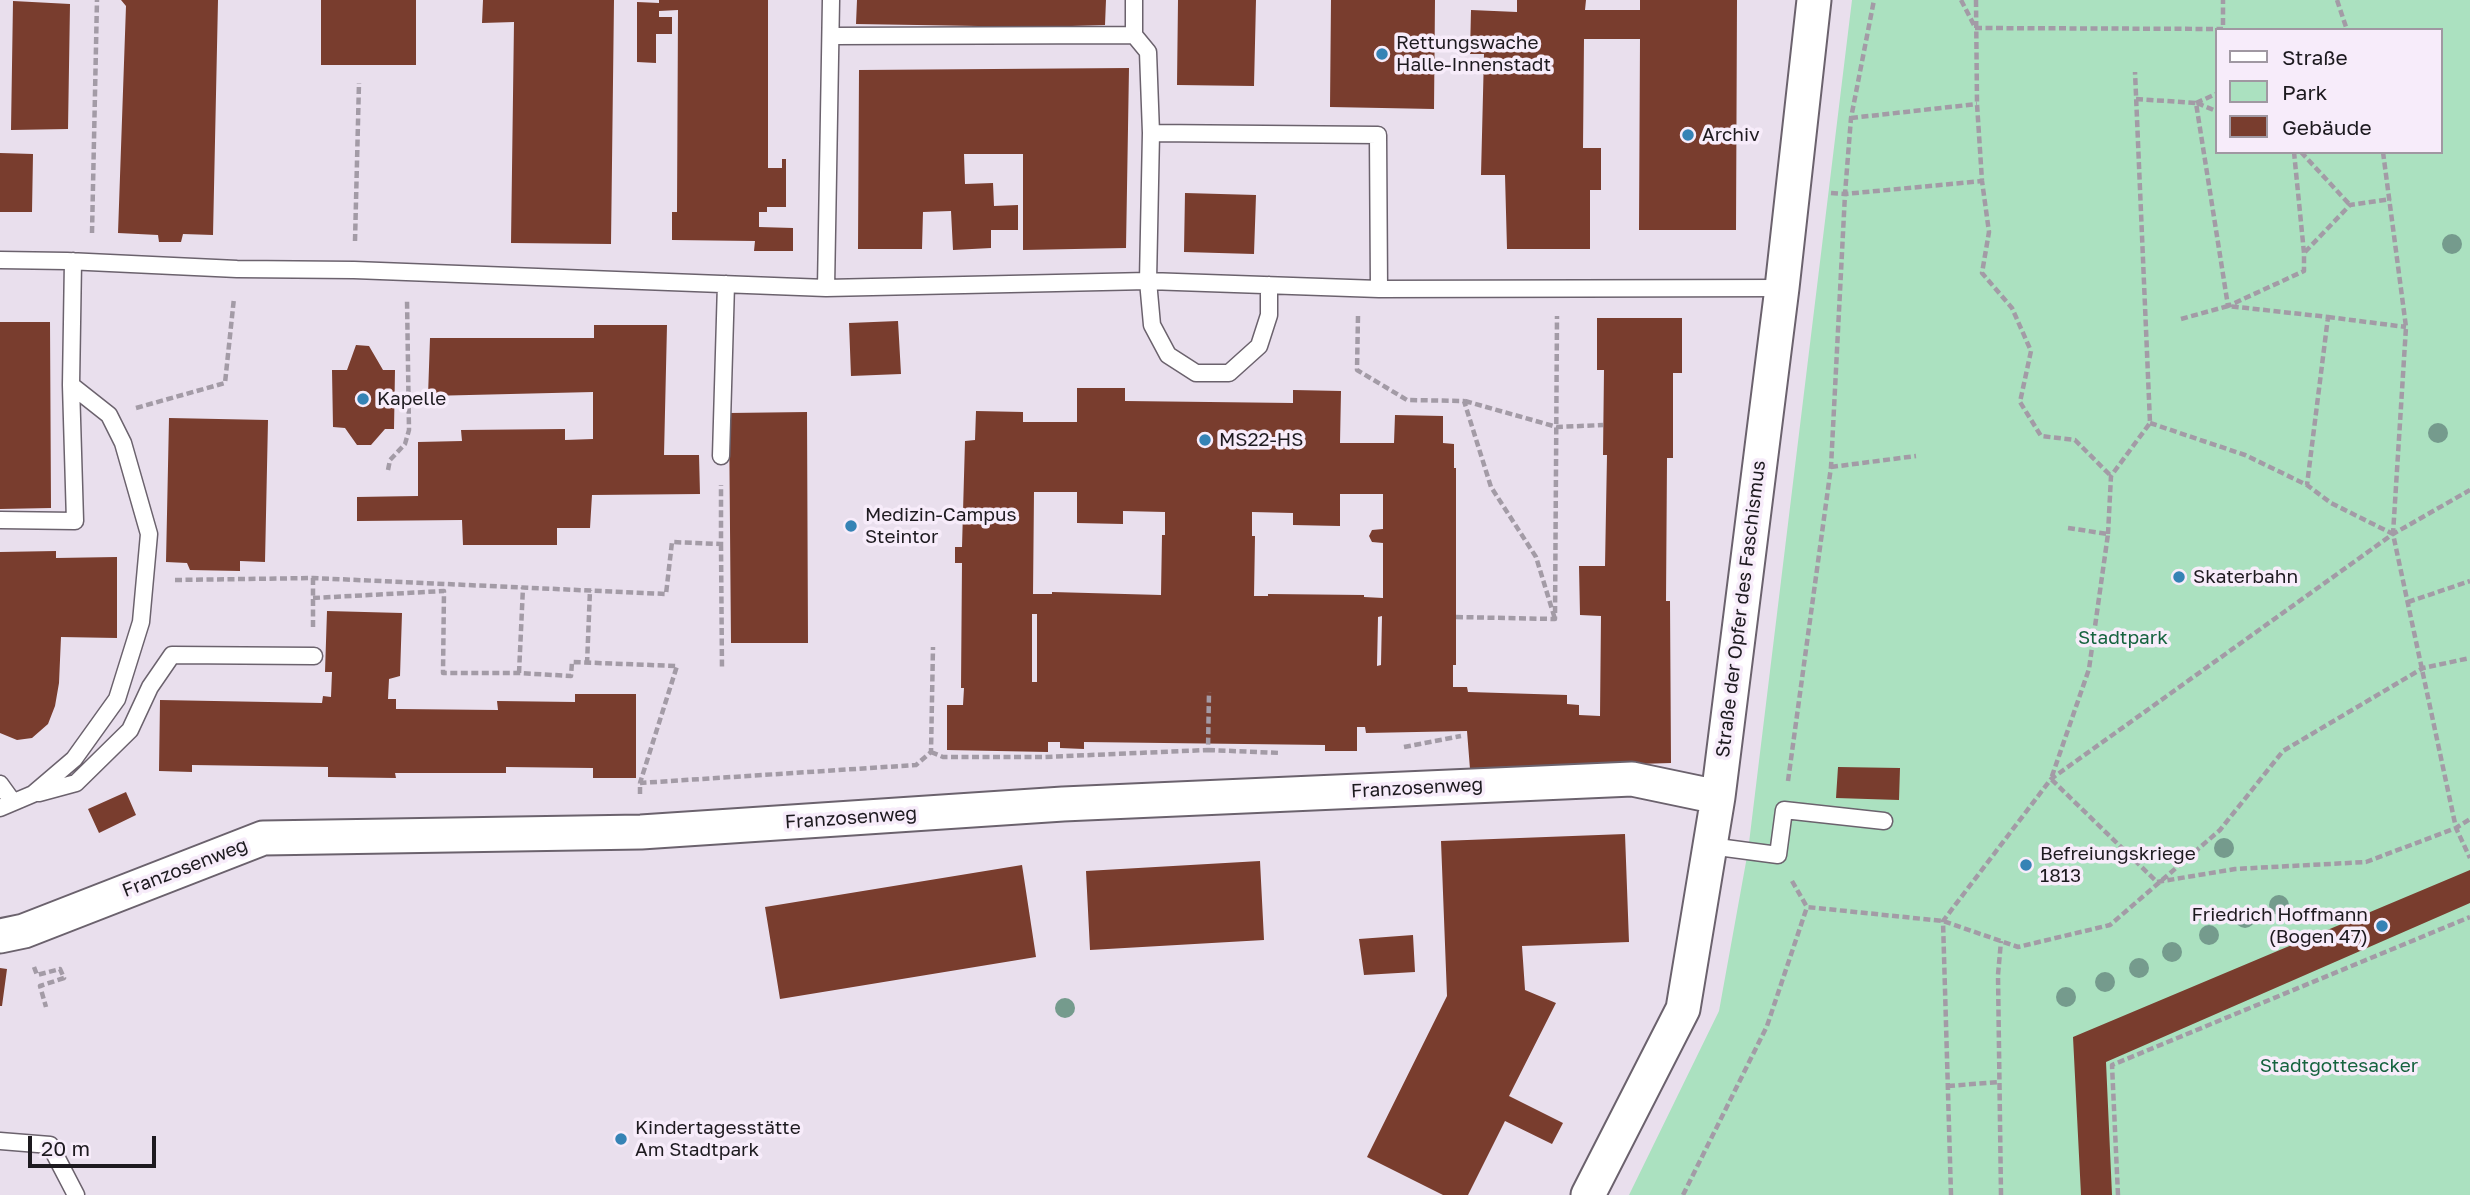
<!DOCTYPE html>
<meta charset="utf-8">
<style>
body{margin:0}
#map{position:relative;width:2470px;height:1195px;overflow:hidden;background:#e9dfed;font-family:"Golos Text",sans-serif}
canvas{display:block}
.legend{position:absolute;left:2215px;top:28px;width:228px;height:126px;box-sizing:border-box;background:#f7ecfa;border:2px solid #a098a2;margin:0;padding:9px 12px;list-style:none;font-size:21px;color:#1d1a1f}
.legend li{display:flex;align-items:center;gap:14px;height:35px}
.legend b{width:35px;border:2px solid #a098a2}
.scale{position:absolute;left:28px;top:1136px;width:128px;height:32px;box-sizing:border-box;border:4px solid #1d1a1f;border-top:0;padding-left:9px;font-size:21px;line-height:24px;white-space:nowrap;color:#1d1a1f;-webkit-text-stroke:5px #f7ecfa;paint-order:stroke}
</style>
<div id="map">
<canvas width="2470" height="1195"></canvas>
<ul class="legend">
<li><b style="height:9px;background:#fff"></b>Straße</li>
<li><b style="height:19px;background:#abe1c0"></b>Park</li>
<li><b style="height:19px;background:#793d2e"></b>Gebäude</li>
</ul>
<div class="scale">20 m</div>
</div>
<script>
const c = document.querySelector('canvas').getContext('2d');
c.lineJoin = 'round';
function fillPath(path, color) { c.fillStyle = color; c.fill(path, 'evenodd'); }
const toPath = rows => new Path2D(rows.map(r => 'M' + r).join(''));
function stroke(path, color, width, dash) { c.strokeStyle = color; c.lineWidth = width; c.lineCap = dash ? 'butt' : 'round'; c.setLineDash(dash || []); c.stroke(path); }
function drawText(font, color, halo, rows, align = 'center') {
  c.font = font + ' "Golos Text",sans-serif'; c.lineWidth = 7; c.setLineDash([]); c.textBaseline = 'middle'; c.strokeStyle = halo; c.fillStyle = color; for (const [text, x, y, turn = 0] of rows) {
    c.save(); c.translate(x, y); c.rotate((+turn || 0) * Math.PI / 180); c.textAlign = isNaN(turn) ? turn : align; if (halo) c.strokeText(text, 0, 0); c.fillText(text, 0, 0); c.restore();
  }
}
fillPath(toPath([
 [1852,0,2470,0,2470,1195,1629,1195,1719,1011,1748,851],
 [2216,30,2440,30,2440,152,2216,152]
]), '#abe1c0');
fillPath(toPath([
 [121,0,218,0,213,235,183,234,181,242,159,242,158,235,118,233,126,6],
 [321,0,416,0,416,65,321,65],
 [483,0,614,0,611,244,511,243,514,22,482,23],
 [659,0,768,0,768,168,782,168,782,159,786,159,786,207,767,207,767,212,759,212,759,227,793,228,793,251,754,251,755,241,672,240,672,212,677,212,678,10,659,11,659,17,672,17,672,34,656,34,656,63,637,62,637,2,659,3],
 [857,0,1106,0,1105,25,1039,27,856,24],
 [1178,0,1256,0,1254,86,1177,85],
 [1331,0,1435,0,1434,109,1330,107],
 [1517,0,1586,0,1585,10,1640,10,1640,0,1737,0,1736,230,1639,230,1640,39,1584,39,1583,148,1601,148,1601,190,1590,190,1590,249,1507,249,1505,175,1481,175,1484,54,1470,54,1471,10,1517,12],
 [13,1,70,4,68,129,11,130],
 [1129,68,1126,248,1023,250,1023,154,964,154,965,184,993,183,994,206,1018,205,1018,230,991,230,991,248,953,250,951,211,923,212,922,249,858,249,859,70],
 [0,153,33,154,32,212,0,212],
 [1185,193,1256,195,1254,254,1184,252],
 [1597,318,1682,318,1682,373,1673,373,1673,458,1667,458,1666,601,1670,601,1671,763,1470,769,1467,731,1366,733,1365,727,1357,727,1357,751,1325,751,1325,745,1084,742,1084,749,1060,748,1060,742,1048,742,1048,752,947,750,947,705,963,705,964,688,961,688,962,563,955,563,955,547,962,547,965,441,975,440,976,411,1023,412,1023,422,1077,422,1077,388,1125,388,1125,401,1293,403,1293,390,1341,391,1340,443,1394,443,1395,415,1443,416,1443,443,1454,444,1454,468,1456,468,1456,665,1453,665,1453,687,1467,687,1468,692,1567,695,1567,704,1579,705,1579,715,1600,716,1601,616,1580,615,1579,566,1605,566,1607,455,1603,455,1604,370,1597,370],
 [1034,492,1077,492,1077,523,1123,524,1123,511,1165,512,1165,535,1162,535,1161,595,1052,592,1052,594,1033,594],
 [1340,494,1383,494,1383,529,1372,530,1369,536,1372,542,1383,543,1383,598,1364,597,1364,595,1268,594,1268,596,1254,596,1255,536,1252,536,1252,512,1293,513,1293,525,1340,526],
 [1032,614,1037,614,1037,682,1032,682],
 [1382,616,1381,665,1377,666,1378,617],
 [898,321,901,374,851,376,849,323],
 [0,322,50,322,51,508,0,509],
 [594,325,667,325,664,455,699,455,700,494,592,495,590,528,557,528,557,545,463,545,462,520,357,521,357,497,418,496,418,442,462,441,461,430,565,429,565,440,593,439,593,392,428,396,430,338,594,338],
 [356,345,369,346,383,370,395,370,394,429,385,429,371,445,357,445,345,428,333,427,332,370,347,370],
 [807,412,808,643,731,643,729,413],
 [169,418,268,420,265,562,240,561,240,571,190,570,187,563,166,562],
 [56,551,56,558,117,557,117,638,61,637,59,683,55,706,48,724,32,738,17,740,0,733,0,552],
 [327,611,402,613,400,676,389,679,388,699,396,699,396,709,498,710,497,701,575,702,575,694,636,694,636,778,593,778,593,768,506,767,506,773,395,773,396,778,328,777,328,767,192,765,192,772,159,771,160,700,322,703,323,696,331,697,332,672,325,672],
 [1838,767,1900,768,1899,800,1836,798],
 [126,792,136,815,99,833,88,809],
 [1625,834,1629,942,1522,946,1525,990,1556,1003,1509,1096,1563,1123,1552,1144,1505,1121,1468,1195,1443,1195,1367,1157,1447,996,1441,841],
 [1260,861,1264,940,1090,950,1086,871],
 [1022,865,1036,957,780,999,765,907],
 [2470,870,2470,903,2106,1062,2112,1195,2081,1195,2073,1037],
 [1413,935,1415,972,1364,975,1359,939],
 [0,968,7,969,2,1006,0,1006]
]), '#793d2e');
const service = toPath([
 [1134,0,1134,35,1148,52,1151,133,1148,281,1152,325,1168,355,1196,373,1229,373,1259,346,1269,315,1269,285],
 [832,36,1134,35],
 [1151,133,1378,135,1379,289],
 [0,260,67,261,237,269,354,270,826,288,1148,281,1379,289,1782,288],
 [826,288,831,0],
 [721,456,726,284],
 [0,520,75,521,71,385],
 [0,784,13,802],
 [39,793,76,783,130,730,150,687,172,655,314,656],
 [0,808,33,794,74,759,117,699,141,622,149,534,123,443,109,415,71,385,73,261],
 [1710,846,1778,855,1784,810,1884,821],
 [0,1141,50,1145,76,1195]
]);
const minor = toPath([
 [0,936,24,931,263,838,641,832,1063,804,1632,779,1718,797],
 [1588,1195,1683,1009,1718,797,1782,288,1814,0]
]);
stroke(service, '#6b626d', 19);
stroke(minor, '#6b626d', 37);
stroke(toPath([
 [1961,0,1975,27],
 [1976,0,1977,104,1982,181,1989,232,1982,273,2012,308,2031,351,2020,402,2041,436,2075,440,2111,476],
 [2337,0,2347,30],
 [1975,28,2223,29,2223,0],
 [2136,99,2196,103,2228,306,2304,271,2304,253,2294,152],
 [2196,103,2216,94],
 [2197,103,2216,111],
 [1851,118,1977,104],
 [2301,152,2350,205],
 [2383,152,2406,327,2393,534,2456,828,2470,858],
 [1831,193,1845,194,1982,181],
 [92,233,97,0],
 [355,241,359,83],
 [2305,252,2350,205,2391,199],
 [1358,316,1357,370,1407,400,1464,401,1491,487,1536,557,1555,619],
 [2328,317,2406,327],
 [2181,319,2228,306,2328,317,2307,485],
 [1465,401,1557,427,1603,425],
 [136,408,225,383,234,298],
 [2150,423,2245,455,2307,485,2331,503,2393,534],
 [1831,467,1916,456],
 [388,470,390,460,405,444,409,430,407,299],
 [2068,528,2108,534,2089,669,2051,779,2157,882,2235,869,2366,862,2456,828,2470,819],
 [2108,534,2111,476,2150,423,2135,72],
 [721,544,722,670],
 [313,578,313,628],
 [175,580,313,578,666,594,672,542,721,544,721,485],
 [313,598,444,591,443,673,519,673,571,676,572,662,677,666,640,783],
 [2408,602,2470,581],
 [1456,617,1555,619,1557,316],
 [587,664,590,590],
 [519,673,523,587],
 [1404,747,1461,736],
 [1208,750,1281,753],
 [931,752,943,757,1044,757,1208,750,1209,692],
 [1788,781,1831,467,1845,194,1851,118,1874,0],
 [640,794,640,783,916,765,931,752,933,647],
 [1792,881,1807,907,1943,921,2018,947,2110,925,2220,830,2283,751,2423,668,2470,658],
 [34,967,37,975,60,969,64,978,40,986,46,1007],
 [1948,1086,1999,1082],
 [1683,1195,1767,1026,1807,907],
 [1951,1195,1943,921,2051,779,2393,534,2470,490],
 [2001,1195,1998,975,2001,941],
 [2118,1195,2112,1065,2470,917]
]), '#a39ba6', 4.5, [7, 3.5]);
stroke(service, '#fff', 16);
stroke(minor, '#fff', 33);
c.fillStyle = '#759b8d';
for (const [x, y] of [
 [2452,244],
 [2438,433],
 [2224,848],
 [2279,905],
 [2245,918],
 [2209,935],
 [2172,952],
 [2139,968],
 [2105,982],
 [2066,997],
 [1065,1008]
]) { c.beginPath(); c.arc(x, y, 10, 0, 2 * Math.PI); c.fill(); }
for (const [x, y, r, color] of [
 [1382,54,7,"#3583b5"],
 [1688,135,7,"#3583b5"],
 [363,399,7,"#3583b5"],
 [1205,440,7,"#3583b5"],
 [851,526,7,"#3583b5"],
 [2179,577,7,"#3583b5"],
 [2026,865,7,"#3583b5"],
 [2382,926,7,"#3583b5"],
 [621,1139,7,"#3583b5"]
]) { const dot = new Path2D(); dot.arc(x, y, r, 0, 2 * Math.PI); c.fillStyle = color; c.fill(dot); stroke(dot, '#f7ecfa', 2.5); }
drawText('19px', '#1d1a1f', '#f7ecfa', [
 ["Rettungswache",1396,43],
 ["Halle-Innenstadt",1396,65],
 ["Archiv",1702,135],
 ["Kapelle",377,399],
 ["MS22-HS",1219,440],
 ["Medizin-Campus",865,515],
 ["Steintor",865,537],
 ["Skaterbahn",2193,577],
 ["Befreiungskriege",2040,854],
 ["1813",2040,876],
 ["Friedrich Hoffmann",2368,915,"right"],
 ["(Bogen 47)",2368,937,"right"],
 ["Kindertagesstätte",635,1128],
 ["Am Stadtpark",635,1150]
], 'left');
drawText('19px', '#1d1a1f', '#f7ecfa', [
 ["Straße der Opfer des Faschismus",1741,609,-83],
 ["Franzosenweg",1417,788,-3],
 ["Franzosenweg",851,818,-4],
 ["Franzosenweg",185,868,-21]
]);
drawText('19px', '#16633f', '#f7ecfa', [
 ["Stadtpark",2123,638],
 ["Stadtgottesacker",2339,1066]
]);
</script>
